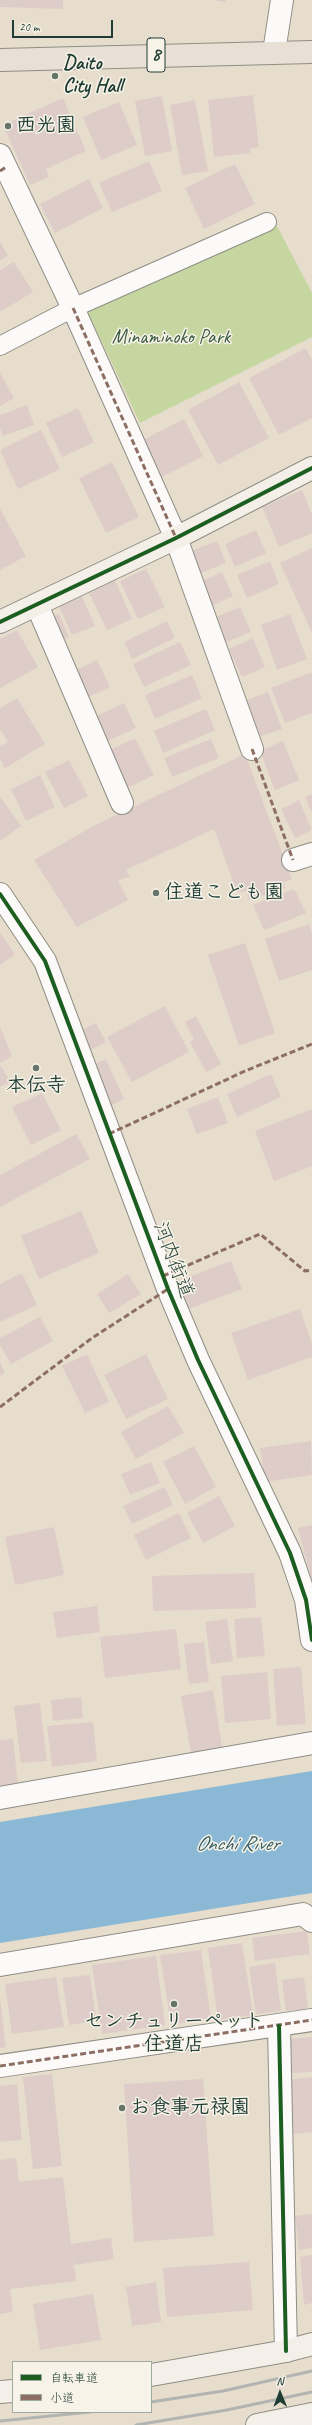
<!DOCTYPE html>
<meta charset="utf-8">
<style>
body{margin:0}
#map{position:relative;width:312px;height:2425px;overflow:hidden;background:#e7ddcd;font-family:Caveat,"Klee One",sans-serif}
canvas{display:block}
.legend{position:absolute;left:12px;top:2361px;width:140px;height:52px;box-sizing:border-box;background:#f7f3e8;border:1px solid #a1aaa0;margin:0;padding:5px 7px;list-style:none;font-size:12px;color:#1f3d34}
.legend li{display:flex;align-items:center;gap:8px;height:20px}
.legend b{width:20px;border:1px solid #a1aaa0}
.north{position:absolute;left:260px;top:2373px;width:40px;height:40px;-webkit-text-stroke:3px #f7f3e8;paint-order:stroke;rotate:359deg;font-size:11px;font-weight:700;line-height:16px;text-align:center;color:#1f3d34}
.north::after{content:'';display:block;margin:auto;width:14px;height:18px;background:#1f3d34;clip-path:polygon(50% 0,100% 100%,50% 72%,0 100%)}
.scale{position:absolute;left:12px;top:20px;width:101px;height:18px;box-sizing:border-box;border:2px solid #1f3d34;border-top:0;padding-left:5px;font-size:12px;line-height:14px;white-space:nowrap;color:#1f3d34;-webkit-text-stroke:3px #f7f3e8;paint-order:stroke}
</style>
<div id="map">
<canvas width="312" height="2425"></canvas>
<ul class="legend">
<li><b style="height:5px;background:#1b5e20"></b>自転車道</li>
<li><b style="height:5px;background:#8d6e63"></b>小道</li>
</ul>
<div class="north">N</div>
<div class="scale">20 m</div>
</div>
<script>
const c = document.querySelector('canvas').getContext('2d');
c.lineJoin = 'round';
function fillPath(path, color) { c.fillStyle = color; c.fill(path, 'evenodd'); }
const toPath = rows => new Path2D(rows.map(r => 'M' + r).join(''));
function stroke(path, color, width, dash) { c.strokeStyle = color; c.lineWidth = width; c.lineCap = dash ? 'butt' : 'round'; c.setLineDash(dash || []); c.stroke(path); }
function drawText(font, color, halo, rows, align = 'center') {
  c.font = font + ' Caveat,"Klee One",sans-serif'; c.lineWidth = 3; c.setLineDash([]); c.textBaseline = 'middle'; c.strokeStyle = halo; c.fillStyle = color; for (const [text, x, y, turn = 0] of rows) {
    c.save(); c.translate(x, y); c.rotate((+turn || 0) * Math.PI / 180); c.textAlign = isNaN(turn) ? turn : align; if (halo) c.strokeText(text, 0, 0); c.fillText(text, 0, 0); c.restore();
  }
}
fillPath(toPath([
 [277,226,312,293,312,337,140,423,85,306]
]), '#c5d6a0');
fillPath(toPath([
 [312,1771,312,1893,0,1943,0,1822]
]), '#8bb9d5');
fillPath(toPath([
 [0,0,63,0,63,9,0,7],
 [213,0,226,0,225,2],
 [253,95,259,147,250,148,250,153,214,157,208,100],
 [162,96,172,151,145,156,135,101],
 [63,98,86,151,46,169,49,177,30,185,3,125],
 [195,100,208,171,182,175,170,105],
 [119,102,137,145,101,160,83,117],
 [149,161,162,191,112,212,99,183],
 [235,164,255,204,204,229,185,188],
 [89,179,103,208,55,233,40,204],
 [0,242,8,256,0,260],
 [14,262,33,292,0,312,0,270],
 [306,348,312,360,312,418,279,435,249,378],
 [0,373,14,398,0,406],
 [239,382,269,438,218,465,188,410],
 [27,405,34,425,3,436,0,428,0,415],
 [78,408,94,442,62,457,46,423],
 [184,419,203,456,160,478,141,441],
 [41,430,60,469,18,489,0,450],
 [112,462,139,517,106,533,79,478],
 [302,490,312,514,312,533,279,547,262,507],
 [0,509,26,556,0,570],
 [256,530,266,553,235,567,225,544],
 [217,541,226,563,196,575,188,552],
 [312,548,312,633,280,563],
 [270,561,279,584,247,598,237,575],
 [146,569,165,607,138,619,120,581],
 [222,572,233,596,209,607,198,583],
 [115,580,132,619,107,630,89,593],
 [82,596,95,626,72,635,59,606],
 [240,607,251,632,224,643,214,618],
 [59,614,69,637,57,642,47,619],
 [290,614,307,659,277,670,261,625],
 [167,621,175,638,132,659,124,642],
 [17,630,38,667,0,688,0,639],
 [253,638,265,667,242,677,229,649],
 [180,642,191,665,144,687,133,664],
 [97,660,110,687,84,699,72,672],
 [312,672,312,713,285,723,271,688],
 [192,675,202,698,155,719,145,695],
 [268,692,282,729,259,737,245,701],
 [17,698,45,744,5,768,0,759,0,746,8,742,0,729,0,708],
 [124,703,136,728,106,742,94,717],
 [206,709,215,730,163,753,154,731],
 [135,738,154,775,125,789,106,752],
 [211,739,219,758,172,777,164,758],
 [283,741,299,780,275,790,260,751],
 [245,754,292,879,283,882,285,888,249,900,247,891,237,892,214,829,126,870,130,876,118,881,128,900,77,927,34,860,95,825],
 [69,760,88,796,64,808,45,772],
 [40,775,55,807,26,821,11,789],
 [312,794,312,813,305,797],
 [0,796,21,826,0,841],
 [299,800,312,830,295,838,281,809],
 [294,889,306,913,264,930,253,905],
 [309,924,312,934,312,970,279,981,265,939],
 [0,933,15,954,0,965],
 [245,943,275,1033,239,1046,208,955],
 [165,1006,189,1052,132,1082,107,1037],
 [196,1016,221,1064,206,1072,190,1042,194,1039,185,1022],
 [96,1023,106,1042,88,1051,79,1031],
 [0,1027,12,1056,0,1063],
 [106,1059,124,1099,107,1107,89,1066],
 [0,1065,11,1082,0,1087],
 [271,1074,281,1097,237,1117,227,1094],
 [42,1093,61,1130,31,1145,12,1107],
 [218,1097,228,1123,197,1134,187,1109],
 [312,1109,312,1166,274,1181,255,1131],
 [76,1134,90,1159,0,1207,0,1175],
 [81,1211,99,1253,39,1279,21,1236],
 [231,1261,242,1289,186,1310,175,1282],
 [22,1273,37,1305,0,1322,0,1284],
 [128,1274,141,1294,109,1313,97,1294],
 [300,1309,312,1344,312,1357,248,1380,231,1333],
 [40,1317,53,1341,11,1364,0,1345,0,1338],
 [87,1354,109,1402,85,1413,62,1366],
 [146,1354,168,1399,126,1419,104,1375],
 [0,1362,5,1373,0,1375],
 [168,1406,184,1433,136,1459,121,1432],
 [311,1441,312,1475,265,1482,260,1448],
 [194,1446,216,1487,185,1504,163,1462],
 [151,1462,160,1483,130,1495,121,1474],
 [165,1487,173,1505,132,1524,123,1506],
 [219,1496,235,1526,203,1543,187,1513],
 [179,1513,191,1538,146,1560,134,1535],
 [312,1525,312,1579,311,1579,298,1528],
 [54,1527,64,1575,15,1585,5,1537],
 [254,1573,256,1608,153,1611,152,1576],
 [97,1606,100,1632,57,1638,53,1612],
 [261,1617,265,1656,237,1658,234,1619],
 [227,1619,233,1661,211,1664,205,1622],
 [176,1629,181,1669,105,1678,100,1637],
 [204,1642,209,1682,189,1684,184,1644],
 [301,1667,306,1724,277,1726,273,1669],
 [267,1672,271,1719,225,1723,221,1676],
 [213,1690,223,1753,192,1759,181,1696],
 [81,1697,83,1718,53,1721,51,1700],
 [40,1703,47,1761,21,1763,14,1706],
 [93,1722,97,1761,52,1767,47,1726],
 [13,1739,18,1784,0,1786,0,1740],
 [307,1931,310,1954,255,1961,252,1938],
 [242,1943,253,2015,218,2020,208,1948],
 [201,1950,211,2018,171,2025,160,1955],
 [156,1956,165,2025,102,2034,92,1965],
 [275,1963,281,2011,256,2014,249,1967],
 [90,1975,96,2021,69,2025,62,1978],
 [56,1977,64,2027,12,2034,5,1984],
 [304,1977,308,2009,286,2011,282,1980],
 [0,1998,6,2047,0,2048],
 [312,2037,312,2072,291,2073,288,2039],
 [52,2074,62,2166,33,2169,23,2077],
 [312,2077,312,2132,294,2134,287,2080],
 [203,2079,214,2236,134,2242,124,2084],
 [17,2084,22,2140,0,2142,0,2086],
 [16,2158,19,2182,63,2177,71,2244,111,2238,114,2259,75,2265,73,2256,76,2281,10,2289,13,2312,0,2314,0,2160],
 [312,2214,312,2248,299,2250,295,2216],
 [312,2255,312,2303,304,2305,300,2257],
 [249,2262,253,2310,167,2317,163,2268],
 [156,2282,161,2322,132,2326,126,2287],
 [93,2294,101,2340,40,2350,33,2304]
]), '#deccc9');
const lane = toPath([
 [0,346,73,308,267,222]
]);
const street = toPath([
 [274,52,282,0],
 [0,155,73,308,176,538,252,749],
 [37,605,122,803],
 [293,860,312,854],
 [0,894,45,961,168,1289,198,1360,290,1553,306,1600,312,1640],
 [0,1798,312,1743],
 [0,1965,303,1914,312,1921],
 [279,2026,286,2351],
 [0,2066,312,2020]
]);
const secondary = toPath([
 [0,622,176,538,312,468],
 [151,2375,286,2351,312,2344],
 [0,2392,13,2391],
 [257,2425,312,2414]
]);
const primary = toPath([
 [0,60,312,52]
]);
stroke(lane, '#8e8e85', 20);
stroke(street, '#8e8e85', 24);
stroke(secondary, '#8e8e85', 24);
stroke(primary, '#8e8e85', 24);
stroke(lane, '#fbfaf8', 18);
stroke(street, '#fbfaf8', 22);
stroke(secondary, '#f4f0e9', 22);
stroke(primary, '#e8e0d4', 22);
stroke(toPath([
 [151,2402,223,2391,312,2371],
 [0,2421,90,2412],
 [136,2425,227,2410,312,2392]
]), '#b2b4b1', 3);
stroke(toPath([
 [0,171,6,167],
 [73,308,176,538],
 [252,749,293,860],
 [109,1134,245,1071,312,1044],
 [163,1276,260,1234,305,1271,312,1270],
 [0,1407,92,1338,168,1289],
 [0,2066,312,2020]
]), '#8d6e63', 3, [6, 3]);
stroke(toPath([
 [0,622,176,538,312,468],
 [0,894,45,961,168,1289,198,1360,290,1553,306,1600,312,1640],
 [279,2026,286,2351]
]), '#1b5e20', 4);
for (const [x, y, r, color] of [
 [55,76,4,"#65756a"],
 [8,126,4,"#65756a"],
 [156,893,4,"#65756a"],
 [36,1068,4,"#65756a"],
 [174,2004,4,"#65756a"],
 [122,2108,4,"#65756a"]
]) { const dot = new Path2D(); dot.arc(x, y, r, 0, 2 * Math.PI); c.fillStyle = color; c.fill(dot); stroke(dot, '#f7f3e8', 1.5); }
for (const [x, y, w] of [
 [156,55,18]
]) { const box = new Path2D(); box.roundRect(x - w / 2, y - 17, w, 34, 3); c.fillStyle = '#f7f3e8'; c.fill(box); stroke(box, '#1f3d34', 1); }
drawText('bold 19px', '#1f3d34', null, [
 ["8",156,55]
]);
drawText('bold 20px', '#1f3d34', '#f7f3e8', [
 ["Daito",63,64],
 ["City Hall",63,87],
 ["西光園",16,126],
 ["住道こども園",164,893],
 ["本伝寺",36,1086,"center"],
 ["センチュリーペット",174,2022,"center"],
 ["住道店",174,2045,"center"],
 ["お食事元禄園",130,2108]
], 'left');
drawText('20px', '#3b5b42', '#f7f3e8', [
 ["Minaminoko Park",171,338]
]);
drawText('20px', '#1f3d34', '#f7f3e8', [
 ["河内街道",173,1260,69]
]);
drawText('italic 21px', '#335d66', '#f7f3e8', [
 ["Onchi River",237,1844]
]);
</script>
